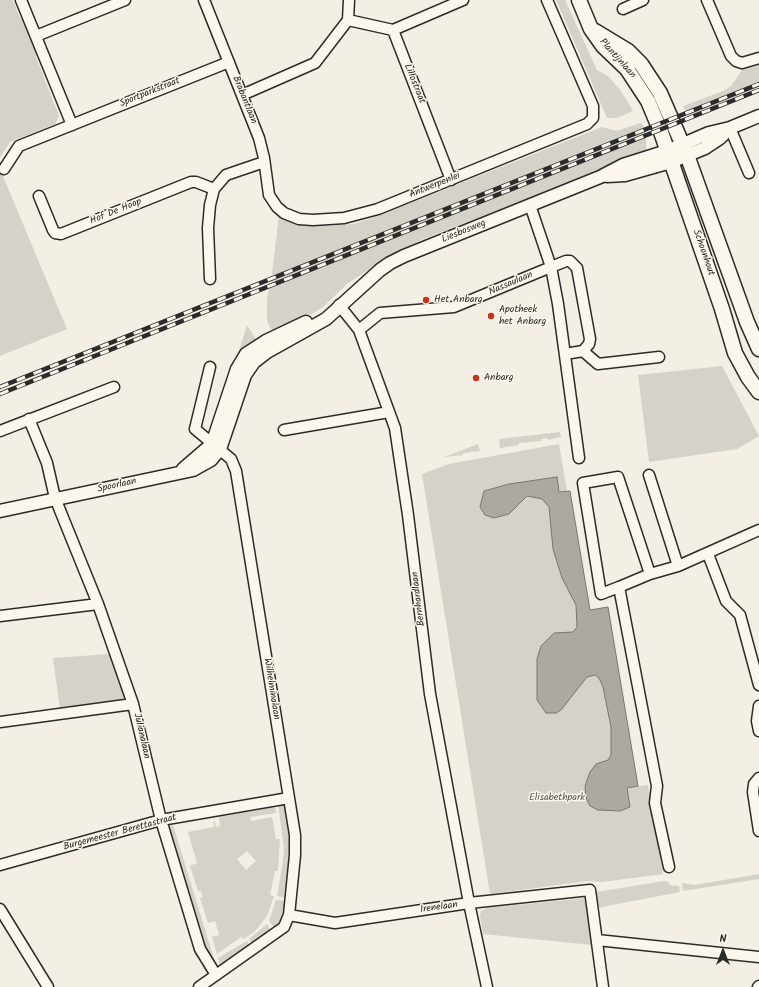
<!DOCTYPE html>
<style>
body{margin:0}
#map{position:relative;width:759px;height:987px;overflow:hidden;background:#f3efe4;font-family:Kalam,sans-serif}
canvas{display:block}
.north{position:absolute;left:703px;top:931px;width:40px;height:40px;-webkit-text-stroke:3px #fbf7ec;paint-order:stroke;rotate:0deg;font-size:11px;font-weight:700;line-height:16px;text-align:center;color:#2b2b2b}
.north::after{content:'';display:block;margin:auto;width:14px;height:18px;background:#2b2b2b;clip-path:polygon(50% 0,100% 100%,50% 72%,0 100%)}
</style>
<div id="map">
<canvas width="759" height="987"></canvas>
<div class="north">N</div>
</div>
<script>
const c = document.querySelector('canvas').getContext('2d');
c.lineJoin = 'round';
function fillPath(path, color) { c.fillStyle = color; c.fill(path, 'evenodd'); }
const toPath = rows => new Path2D(rows.map(r => 'M' + r).join(''));
function stroke(path, color, width, dash) { c.strokeStyle = color; c.lineWidth = width; c.lineCap = dash ? 'butt' : 'round'; c.setLineDash(dash || []); c.stroke(path); }
function drawText(font, color, halo, rows, align = 'center') {
  c.font = font + ' Kalam,sans-serif'; c.lineWidth = 3; c.setLineDash([]); c.textBaseline = 'middle'; c.strokeStyle = halo; c.fillStyle = color; for (const [text, x, y, turn = 0] of rows) {
    c.save(); c.translate(x, y); c.rotate((+turn || 0) * Math.PI / 180); c.textAlign = isNaN(turn) ? turn : align; if (halo) c.strokeText(text, 0, 0); c.fillText(text, 0, 0); c.restore();
  }
}
fillPath(toPath([
 [0,0,13,0,20,18,25,19,38,51,36,57,59,116,55,124,10,142,0,158],
 [556,0,565,0,597,70,608,76,621,91,633,111,617,118,607,118],
 [759,63,759,87,688,116,683,106,723,91,731,86,744,67,748,68],
 [640,123,643,125,646,132,646,152,421,240,383,260,347,284,323,307,307,317,272,332,267,321,267,298,271,282,279,215,296,224,321,226,354,224,378,216,602,127,617,131],
 [0,169,67,329,0,356],
 [247,325,258,342,214,425,244,335],
 [722,366,759,436,737,449,649,462,638,375],
 [560,432,561,437,548,440,547,438,542,439,542,441,519,443,519,445,500,448,499,439],
 [478,444,480,451,463,453,463,455,444,457],
 [559,444,567,491,570,491,590,610,608,607,638,786,648,785,663,874,602,882,588,881,490,894,422,474,449,464],
 [111,654,127,700,60,710,53,658],
 [278,804,283,805,287,809,291,836,286,898,277,896,283,861,284,849],
 [275,807,276,813,250,817,251,821,272,817,276,839,280,839,278,871,275,871,270,895,274,896,267,916,256,930,244,939,241,937,217,954,212,937,219,935,215,921,208,923,200,898,203,897,201,891,198,891,190,866,197,863,188,832,214,827,213,822,215,821,216,827,220,826,219,817],
 [247,851,256,861,246,870,237,859],
 [173,825,215,962,205,947,168,829,168,827],
 [759,874,759,879,683,891,682,883,694,885],
 [664,881,669,882,669,885,679,886,680,892,597,908,596,892],
 [586,898,592,945,483,934,480,915,481,911,487,908],
 [276,900,286,901,284,916,276,930,269,921],
 [267,924,272,932,253,945,249,939],
 [247,941,250,947,224,965,220,965,218,958]
]), '#d5d2c9');
const water = toPath([
 [557,477,559,492,570,491,590,610,608,607,638,786,627,788,630,807,620,811,598,810,590,806,586,798,585,786,590,772,596,764,608,760,611,755,611,727,603,687,599,678,595,675,587,677,561,710,556,713,546,713,537,700,537,659,541,646,554,633,573,632,577,627,576,605,562,578,553,549,549,507,542,499,527,496,509,514,494,518,485,515,480,507,484,491,509,484,557,477]
]);
fillPath(water, '#aca9a2');
stroke(water, '#787772', 1);
const minor = toPath([
 [21,0,72,125],
 [204,0,259,138,264,158,269,195,277,207,284,213,299,219,313,220,344,218,378,209,587,124,593,118,593,106,547,0],
 [707,0,731,56,736,61,742,63,759,58],
 [623,9,643,0],
 [348,20,393,30,451,180],
 [393,30,463,0],
 [36,36,125,0],
 [242,95,315,63,348,20,349,0],
 [730,128,749,173],
 [4,169,19,146,229,62],
 [39,196,53,230,55,233,61,234,191,182,196,182,214,189],
 [210,279,208,228,210,205,214,189,226,175,264,162],
 [339,305,359,330,395,428,408,515,430,694,469,903,487,987],
 [359,330,380,313,454,307,551,267,530,205],
 [565,354,583,351,598,364,659,357],
 [29,419,47,463,55,498,98,604,133,704,161,820,200,949,216,975],
 [284,430,389,412],
 [0,431,114,387],
 [579,458,558,304,551,267,566,261,570,261,577,268,590,339,589,344,583,351],
 [649,475,678,566,759,530],
 [708,554,726,601,740,615,759,685],
 [619,587,601,594,583,483,618,477,650,574],
 [0,616,98,604],
 [759,706,757,721,759,731],
 [0,722,133,704],
 [759,778,754,784,753,792,759,831],
 [0,865,161,820,289,798],
 [669,867,655,803,657,786,619,587,650,574,678,566],
 [0,909,48,987],
 [289,915,335,923,469,903,590,890,603,987],
 [597,940,759,957],
 [199,987,284,927,289,915,295,855,295,835,236,471,231,459,195,429,210,367],
 [758,987,759,986]
]);
const tertiary = toPath([
 [607,176,625,175,671,162,705,148,720,138,729,129],
 [183,469,212,444,237,369,246,354,266,341,306,322],
 [0,511,193,470,200,466,211,460,220,449,245,375,254,362,267,352,326,319,380,270,390,263,404,256,600,177,623,165,667,151,709,133,730,128,759,116]
]);
const secondary = toPath([
 [579,0,591,29,603,46,627,69,648,101,661,132,722,309,735,353,748,377,759,392],
 [595,31,628,51,641,64,660,93,687,155,747,322,759,349]
]);
stroke(minor, '#2b2b2b', 13);
stroke(tertiary, '#2b2b2b', 15);
stroke(secondary, '#2b2b2b', 17);
stroke(minor, '#fbf7ec', 10);
stroke(tertiary, '#fbf7ec', 12);
stroke(secondary, '#fbf7ec', 14);
const rail = toPath([
 [0,387,759,84],
 [0,394,759,90]
]);
stroke(rail, '#2b2b2b', 4.5);
stroke(rail, '#fbf7ec', 3, [9]);
for (const [x, y, r, color] of [
 [426,300,4,"#c8321e"],
 [491,316,4,"#c8321e"],
 [476,378,4,"#c8321e"]
]) { const dot = new Path2D(); dot.arc(x, y, r, 0, 2 * Math.PI); c.fillStyle = color; c.fill(dot); stroke(dot, '#fbf7ec', 1.5); }
drawText('10px', '#2b2b2b', '#fbf7ec', [
 ["Plantijnlaan",617,59,48],
 ["Lillostraat",414,84,68],
 ["Sportparkstraat",150,93,-22],
 ["Brabantlaan",244,100,68],
 ["Antwerpenlei",435,186,-22],
 ["Hof De Hoop",116,212,-22],
 ["Liesbosweg",464,232,-22],
 ["Schoonhout",703,253,71],
 ["Nassaulaan",511,284,-23],
 ["Spoorlaan",117,486,-12],
 ["Bernhardlaan",419,599,-97],
 ["Wilhelminalaan",271,689,81],
 ["Julianalaan",141,736,77],
 ["Burgemeester Berettastraat",120,833,-15],
 ["Irenelaan",439,908,-8]
]);
drawText('10px', '#2b2b2b', '#fbf7ec', [
 ["Het Anbarg",434,300],
 ["Apotheek",499,310],
 ["het Anbarg",499,322],
 ["Anbarg",484,378]
], 'left');
drawText('10px', '#565552', '#fbf7ec', [
 ["Elisabethpark",557,798]
]);
</script>
